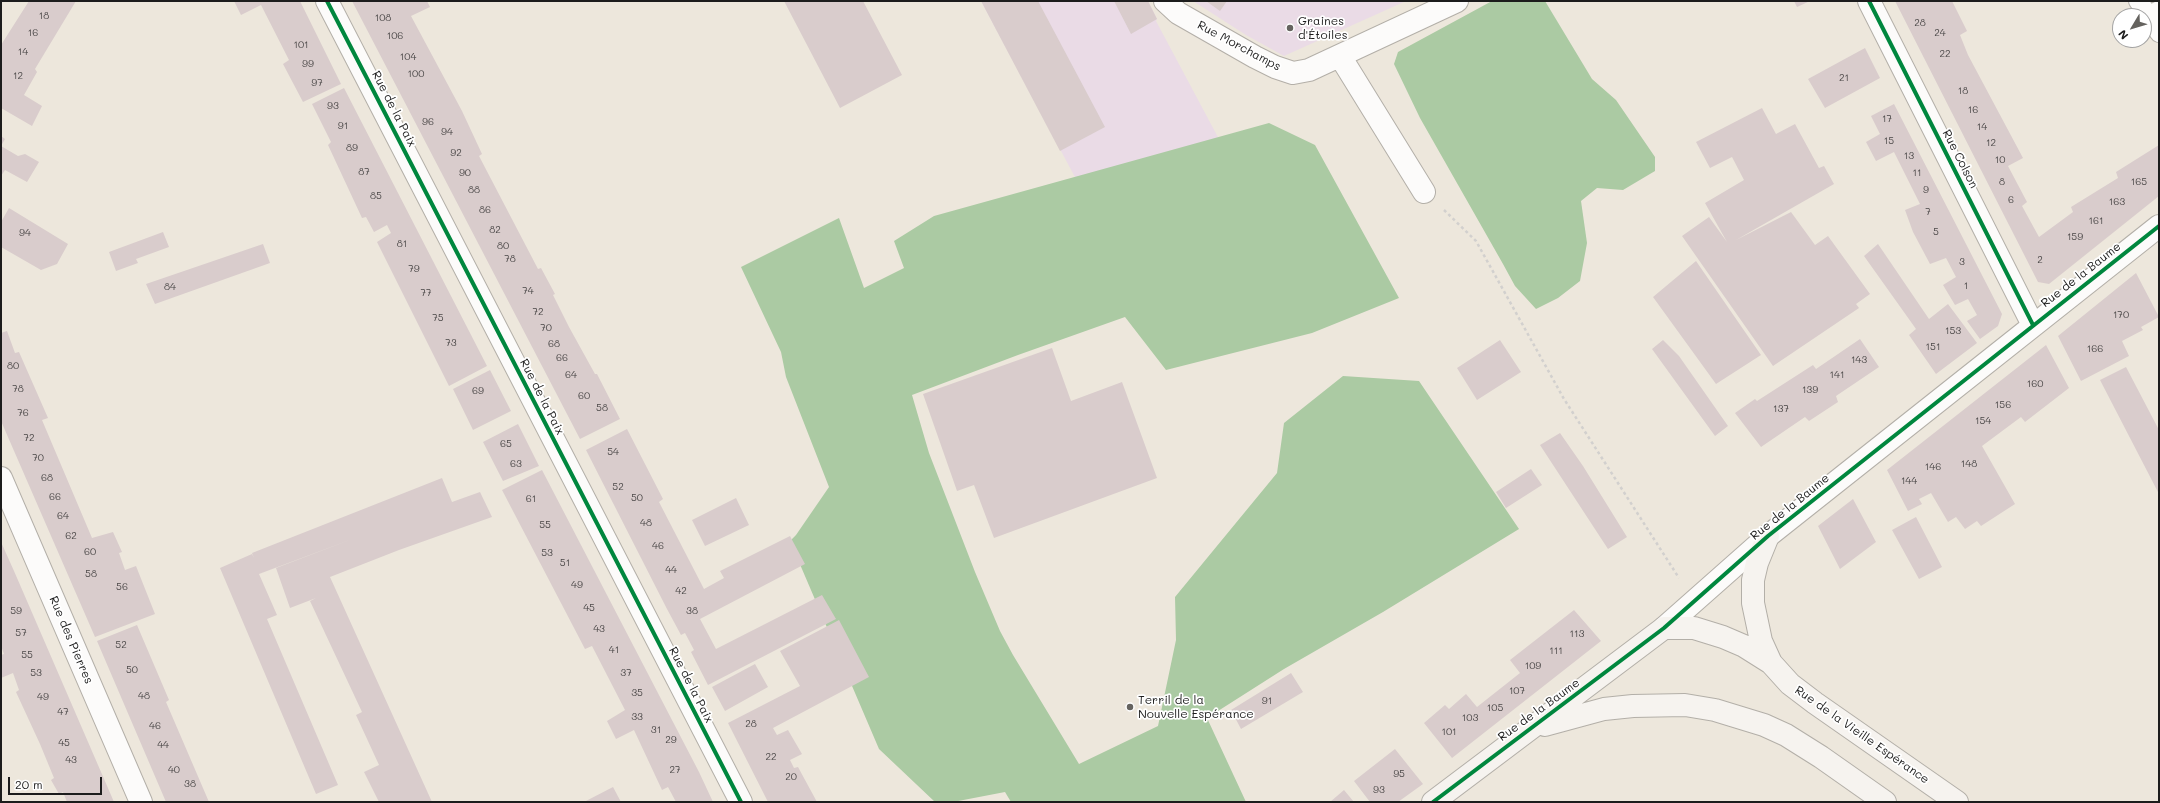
<!DOCTYPE html>
<meta charset="utf-8">
<style>
body{margin:0}
#map{position:relative;width:2160px;height:803px;overflow:hidden;background:#ede7dc;font-family:Mali,sans-serif}
canvas{display:block}
.frame{position:absolute;inset:0;border:2px solid #1c1c1c;pointer-events:none}
.north{position:absolute;left:2112px;top:8px;width:40px;height:40px;box-sizing:border-box;background:#fff;border:1px solid #a4a4a4;border-radius:50%;rotate:232deg;font-size:11px;font-weight:700;line-height:16px;text-align:center;color:#1c1c1c}
.north::after{content:'';display:block;margin:auto;width:14px;height:18px;background:#65635f;clip-path:polygon(50% 0,100% 100%,50% 72%,0 100%)}
.scale{position:absolute;left:8px;top:777px;width:94px;height:18px;box-sizing:border-box;border:2px solid #1c1c1c;border-top:0;padding-left:5px;font-size:12px;line-height:14px;white-space:nowrap;color:#1c1c1c;-webkit-text-stroke:3px #fff;paint-order:stroke}
</style>
<div id="map">
<canvas width="2160" height="803"></canvas>
<div class="frame"></div>
<div class="north">N</div>
<div class="scale">20 m</div>
</div>
<script>
const c = document.querySelector('canvas').getContext('2d');
c.lineJoin = 'round';
function fillPath(path, color) { c.fillStyle = color; c.fill(path, 'evenodd'); }
const toPath = rows => new Path2D(rows.map(r => 'M' + r).join(''));
function stroke(path, color, width, dash) { c.strokeStyle = color; c.lineWidth = width; c.lineCap = dash ? 'butt' : 'round'; c.setLineDash(dash || []); c.stroke(path); }
function drawText(font, color, halo, rows, align = 'center') {
  c.font = font + ' Mali,sans-serif'; c.lineWidth = 3.5; c.setLineDash([]); c.textBaseline = 'middle'; c.strokeStyle = halo; c.fillStyle = color; for (const [text, x, y, turn = 0] of rows) {
    c.save(); c.translate(x, y); c.rotate((+turn || 0) * Math.PI / 180); c.textAlign = isNaN(turn) ? turn : align; if (halo) c.strokeText(text, 0, 0); c.fillText(text, 0, 0); c.restore();
  }
}
fillPath(toPath([
 [981,1,1148,1,1157,19,1156,21,1220,141,1092,209],
 [1193,1,1406,1,1284,56,1246,35]
]), '#eadbe6');
fillPath(toPath([
 [1492,1,1545,1,1592,79,1616,100,1655,157,1655,171,1623,190,1597,188,1581,201,1587,243,1580,281,1558,298,1536,309,1515,286,1503,264,1420,118,1394,64,1398,52],
 [1269,123,1315,145,1399,298,1312,333,1166,370,1125,317,1018,355,912,395,929,453,975,572,1000,631,1013,655,1079,764,1158,726,1176,640,1175,597,1277,473,1284,423,1343,376,1419,381,1519,529,1383,612,1284,669,1207,718,1246,802,1011,802,1005,792,953,802,935,802,879,749,790,541,796,535,829,487,786,377,781,352,741,267,839,218,864,288,904,268,894,241,934,216]
]), '#abcaa3');
fillPath(toPath([
 [29,1,76,1,35,69,37,72,24,95,42,106,32,126,1,108,1,45],
 [234,1,300,1,341,84,303,102,283,64,289,60,261,5,241,15],
 [352,1,427,1,430,7,411,16,462,111,482,154,479,156,538,269,541,268,555,294,553,295,569,327,595,374,597,374,620,419,580,439],
 [784,1,863,1,902,75,840,108],
 [981,1,1038,1,1105,127,1060,151],
 [1114,1,1148,1,1157,19,1131,34],
 [1206,1,1227,1,1220,11],
 [1794,1,1810,1,1797,7],
 [1895,1,1952,1,1967,31,1960,35,1968,55,2023,158,2008,166,2027,202,2022,206,2039,237,2073,212,2071,207,2118,178,2116,172,2159,145,2159,196,2049,284,2038,282],
 [1865,48,1880,78,1825,108,1808,79],
 [344,88,487,366,449,386,377,242,391,233,387,225,374,232,366,217,362,218,328,145,331,142,312,104],
 [1894,104,2002,314,1998,326,1980,339,1967,321,1977,315,1968,299,1955,305,1943,285,1956,277,1946,258,1930,264,1913,232,1905,210,1920,204,1894,152,1876,161,1866,142,1880,134,1871,116],
 [1762,108,1776,134,1795,124,1819,168,1824,166,1834,184,1736,240,1791,212,1815,245,1828,236,1870,294,1856,304,1859,308,1773,366,1682,236,1709,217,1727,242,1705,203,1744,180,1732,157,1710,168,1696,142],
 [1,136,5,139,1,146,18,156,25,154,39,162,27,182,5,170,1,176],
 [9,208,68,244,57,264,41,270,1,247,1,222],
 [163,232,169,247,136,259,138,263,116,271,109,252],
 [263,244,270,263,155,304,146,284],
 [1878,244,1929,319,1948,304,1977,343,1936,374,1909,335,1916,329,1864,256],
 [1696,261,1761,355,1716,384,1653,297],
 [2136,273,2159,317,2141,327,2143,330,2122,341,2129,356,2081,381,2058,336],
 [7,331,15,353,19,352,48,418,42,420,92,538,113,532,122,552,119,553,125,570,136,566,155,614,95,637,1,421,1,333],
 [1860,339,1879,367,1836,396,1838,402,1809,421,1805,417,1761,447,1735,413,1755,399,1757,401,1813,365,1816,369],
 [1500,340,1521,372,1477,400,1457,368],
 [1663,340,1679,356,1728,426,1715,436,1652,349],
 [2046,345,2069,388,2025,422,2021,417,1982,446,2015,504,1981,526,1977,521,1965,529,1956,517,1948,522,1931,493,1919,499,1922,504,1908,511,1887,470],
 [1052,348,1071,401,1122,382,1157,478,994,538,974,485,957,491,923,394],
 [2126,367,2159,430,2159,494,2100,380],
 [490,370,511,411,473,430,453,389],
 [518,424,539,466,503,481,483,442],
 [627,429,663,499,659,502,704,589,724,578,720,571,790,536,805,564,700,619,716,649,822,595,836,619,708,685,691,652,694,650,685,633,681,635,667,609,586,450],
 [1560,433,1583,466,1627,537,1608,549,1540,445],
 [1531,469,1542,485,1506,508,1496,492],
 [542,470,699,772,713,802,676,802,668,787,662,790,634,730,616,739,607,721,625,710,592,646,585,649,502,490],
 [442,478,452,502,480,492,492,517,399,550,330,577,432,802,379,802,364,772,379,765,356,715,362,712,310,601,316,598,290,608,276,568,355,538,259,574,277,615,267,619,338,785,316,794,220,568,252,554,254,558,252,553],
 [736,498,749,525,705,546,692,520],
 [1853,499,1876,542,1840,569,1818,526],
 [1916,517,1942,567,1919,579,1892,530],
 [1,542,14,571,114,802,67,802,63,792,59,794,51,780,54,778,40,744,16,692,19,690,13,673,1,678,1,655,4,654,1,646],
 [1574,610,1601,641,1452,758,1424,723,1445,705,1449,709,1466,694,1477,707,1520,673,1510,660],
 [839,620,869,677,773,728,777,735,788,730,802,754,790,760,794,768,798,767,817,802,768,802,728,723,800,686,780,651],
 [137,625,169,700,166,702,209,802,166,802,97,641],
 [755,664,768,687,725,711,712,687],
 [1291,673,1303,692,1241,729,1231,710],
 [1395,749,1423,784,1398,802,1370,802,1354,781],
 [613,787,621,802,584,802],
 [1344,790,1354,802,1330,802]
]), '#d9cccc');
const lane = toPath([
 [2138,1,2149,15],
 [2159,10,2149,15,2159,33]
]);
const street = toPath([
 [327,1,741,802],
 [1165,1,1178,13,1255,57,1275,67,1293,73,1309,70,1457,1],
 [1869,1,2033,325],
 [1340,56,1424,192],
 [1,478,141,802],
 [1664,628,1768,536,2159,226]
]);
const secondary = toPath([
 [1768,536,1757,563,1753,580,1753,603,1761,641,1771,663],
 [1545,725,1604,709,1633,706,1685,705,1715,710,1764,725,1786,735,1821,757,1885,802],
 [1433,802,1664,628,1694,628,1723,637,1744,646,1771,663,1790,684,1815,703,1957,802]
]);
stroke(lane, '#b3afa8', 20);
stroke(street, '#b3afa8', 24);
stroke(secondary, '#b3afa8', 24);
stroke(toPath([
 [1444,210,1476,241,1564,399,1679,578]
]), '#d2d0ce', 2.5, [3, 3]);
stroke(lane, '#fcfbfa', 18);
stroke(street, '#fcfbfa', 22);
stroke(secondary, '#f6f3ef', 22);
stroke(toPath([
 [327,1,741,802],
 [1869,1,2033,325],
 [1433,802,1664,628,1768,536,2159,226]
]), '#00873e', 4);
for (const [x, y, r, color] of [
 [1290,28,4,"#65635f"],
 [1130,707,4,"#65635f"]
]) { const dot = new Path2D(); dot.arc(x, y, r, 0, 2 * Math.PI); c.fillStyle = color; c.fill(dot); stroke(dot, '#fff', 1.5); }
drawText('10px', '#4b4848', null, [
 ["18",44,16],
 ["108",383,18],
 ["28",1920,23],
 ["16",33,33],
 ["24",1940,33],
 ["106",395,36],
 ["101",301,45],
 ["14",23,52],
 ["22",1945,54],
 ["104",408,57],
 ["99",308,64],
 ["100",416,74],
 ["12",18,76],
 ["21",1844,78],
 ["97",317,83],
 ["18",1963,91],
 ["93",333,106],
 ["16",1973,110],
 ["17",1887,119],
 ["96",428,122],
 ["91",343,126],
 ["14",1982,127],
 ["94",447,132],
 ["15",1889,141],
 ["12",1991,143],
 ["89",352,148],
 ["92",456,153],
 ["13",1909,156],
 ["10",2000,160],
 ["87",364,172],
 ["90",465,173],
 ["11",1917,173],
 ["8",2002,182],
 ["165",2139,182],
 ["88",474,190],
 ["9",1926,190],
 ["85",376,196],
 ["6",2011,200],
 ["163",2117,202],
 ["86",485,210],
 ["7",1928,212],
 ["161",2096,221],
 ["82",495,230],
 ["5",1936,232],
 ["94",25,233],
 ["159",2075,237],
 ["81",402,244],
 ["80",503,246],
 ["78",510,259],
 ["2",2040,260],
 ["3",1962,262],
 ["79",414,269],
 ["1",1966,286],
 ["84",170,287],
 ["74",528,291],
 ["77",426,293],
 ["72",538,312],
 ["170",2121,315],
 ["75",438,318],
 ["70",546,328],
 ["153",1953,331],
 ["73",451,343],
 ["68",554,344],
 ["151",1933,347],
 ["166",2095,349],
 ["66",562,358],
 ["143",1859,360],
 ["80",13,366],
 ["64",571,375],
 ["141",1837,375],
 ["160",2035,384],
 ["78",18,389],
 ["139",1810,390],
 ["69",478,391],
 ["60",584,396],
 ["156",2003,405],
 ["58",602,408],
 ["137",1781,409],
 ["76",23,413],
 ["154",1983,421],
 ["72",29,438],
 ["65",506,444],
 ["54",613,452],
 ["70",38,458],
 ["63",516,464],
 ["148",1969,464],
 ["146",1933,467],
 ["68",47,478],
 ["144",1909,481],
 ["52",618,487],
 ["66",55,497],
 ["50",637,498],
 ["61",531,499],
 ["64",63,516],
 ["48",646,523],
 ["55",545,525],
 ["62",71,536],
 ["46",658,546],
 ["60",90,552],
 ["53",547,553],
 ["51",565,563],
 ["44",671,570],
 ["58",91,574],
 ["49",577,585],
 ["56",122,587],
 ["42",681,591],
 ["45",589,608],
 ["59",16,611],
 ["38",692,611],
 ["43",599,629],
 ["57",21,633],
 ["113",1577,634],
 ["52",121,645],
 ["41",614,650],
 ["111",1556,651],
 ["55",27,655],
 ["109",1533,666],
 ["50",132,670],
 ["53",36,673],
 ["37",626,673],
 ["107",1517,691],
 ["35",637,693],
 ["48",144,696],
 ["49",43,697],
 ["91",1267,701],
 ["105",1495,708],
 ["47",63,712],
 ["33",637,717],
 ["103",1470,718],
 ["28",751,724],
 ["46",155,726],
 ["31",656,730],
 ["101",1449,732],
 ["29",671,740],
 ["45",64,743],
 ["44",163,745],
 ["22",771,757],
 ["43",71,760],
 ["40",174,770],
 ["27",675,770],
 ["95",1399,774],
 ["20",791,777],
 ["38",190,784],
 ["93",1379,790]
]);
drawText('12px', '#1c1c1c', '#fff', [
 ["Graines",1298,21],
 ["d'Étoiles",1298,35],
 ["Terril de la",1138,700],
 ["Nouvelle Espérance",1138,714]
], 'left');
drawText('12px', '#1c1c1c', '#fff', [
 ["Rue Morchamps",1239,46,28],
 ["Rue de la Paix",394,109,63],
 ["Rue Colson",1960,159,63],
 ["Rue de la Baume",2081,275,-38],
 ["Rue de la Paix",542,397,63],
 ["Rue de la Baume",1790,507,-39],
 ["Rue des Pierres",71,640,67],
 ["Rue de la Paix",691,685,63],
 ["Rue de la Baume",1539,710,-36],
 ["Rue de la Vieille Espérance",1862,735,35]
]);
</script>
